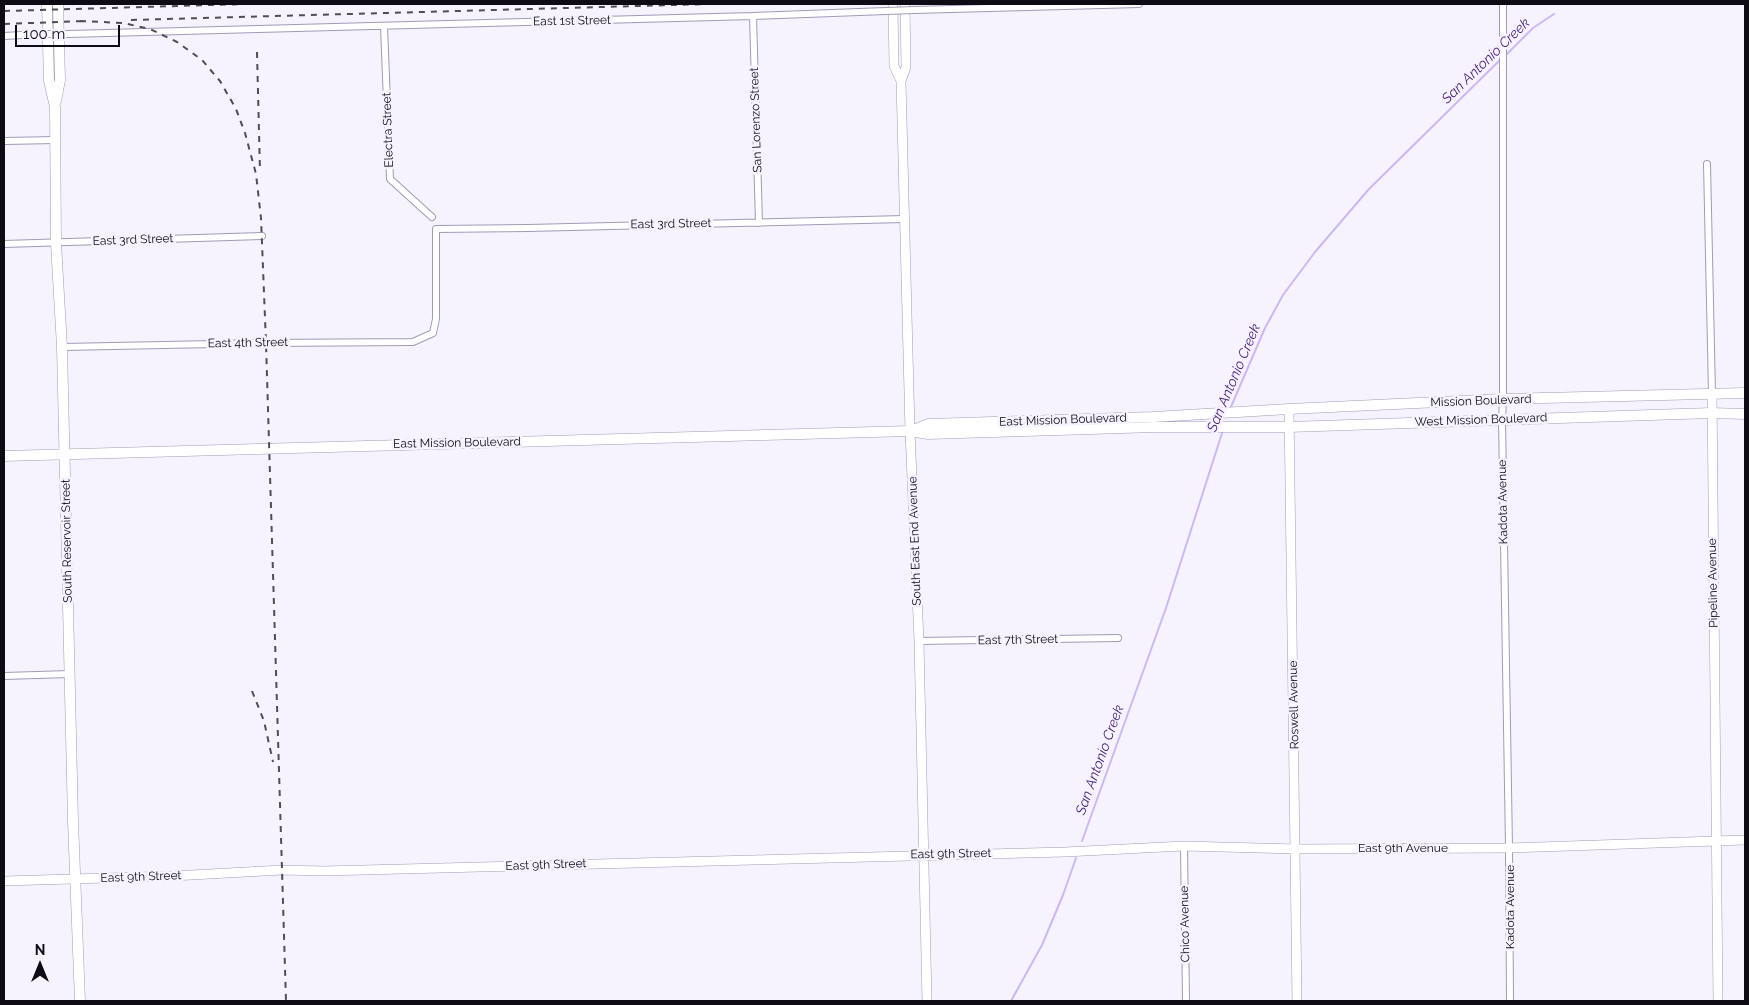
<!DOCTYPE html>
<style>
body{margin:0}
#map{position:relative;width:1749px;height:1005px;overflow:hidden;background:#f6f3ff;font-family:Raleway,sans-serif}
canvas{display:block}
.frame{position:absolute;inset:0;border:5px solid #0e0b14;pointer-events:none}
.north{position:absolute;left:15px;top:940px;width:50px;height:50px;-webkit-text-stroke:4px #f6f3ff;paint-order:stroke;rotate:0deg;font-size:14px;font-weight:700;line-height:20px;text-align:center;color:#0e0b14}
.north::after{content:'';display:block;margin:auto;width:18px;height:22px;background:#0e0b14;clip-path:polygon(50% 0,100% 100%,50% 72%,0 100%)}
.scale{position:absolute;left:15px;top:25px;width:105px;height:22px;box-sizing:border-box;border:2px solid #0e0b14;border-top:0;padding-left:6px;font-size:15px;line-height:18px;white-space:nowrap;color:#0e0b14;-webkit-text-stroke:4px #f6f3ff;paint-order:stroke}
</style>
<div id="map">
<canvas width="1749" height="1005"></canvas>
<div class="frame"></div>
<div class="north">N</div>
<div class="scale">100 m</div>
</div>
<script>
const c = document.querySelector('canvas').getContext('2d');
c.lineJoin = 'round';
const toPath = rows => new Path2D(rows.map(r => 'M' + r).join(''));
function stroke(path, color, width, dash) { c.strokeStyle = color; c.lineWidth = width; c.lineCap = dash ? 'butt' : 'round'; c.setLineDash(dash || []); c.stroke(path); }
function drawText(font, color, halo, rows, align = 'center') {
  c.font = font + ' Raleway,sans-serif'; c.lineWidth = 5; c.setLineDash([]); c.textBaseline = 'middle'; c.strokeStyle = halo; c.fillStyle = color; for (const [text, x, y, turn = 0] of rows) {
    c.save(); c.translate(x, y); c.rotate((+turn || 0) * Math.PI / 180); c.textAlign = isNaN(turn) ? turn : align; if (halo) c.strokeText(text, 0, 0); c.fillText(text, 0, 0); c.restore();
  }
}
stroke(toPath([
 [1505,56,1533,28,1554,14],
 [1230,409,1265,328,1283,295,1315,252,1369,189,1501,59],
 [1082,841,1166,608,1223,430],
 [1011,1001,1042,945,1063,895,1076,858]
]), '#cbb7f8', 2);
const street = toPath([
 [1503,4,1503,399,1502,420,1509,848,1510,1001],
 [914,10,1139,4],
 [753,16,759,223],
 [384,26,390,179,432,217],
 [68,34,753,16,886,11],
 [4,36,40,34],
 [4,141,56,140],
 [1707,164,1712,394],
 [4,244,262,236],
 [62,347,266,343,413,342,433,333,436,319,436,229,528,228,905,219],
 [919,641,1118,638],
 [4,676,70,674],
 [1184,846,1186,1001]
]);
const secondary = toPath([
 [893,4,894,66,901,81,910,431,919,641,927,1001],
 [901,81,906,67,905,4],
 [1712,394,1718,1001],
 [1289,409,1297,1001],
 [4,881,173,876,282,870,324,871,1065,852,1184,846,1296,849,1509,848,1745,840]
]);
const primary = toPath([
 [47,4,49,81,55,107,56,243,62,347,73,821,80,1001],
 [56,101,60,80,58,4],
 [911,431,928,424,1153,417,1289,409,1503,399,1745,393],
 [4,456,910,431,928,434,1155,427,1289,427,1711,413,1745,414]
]);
stroke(street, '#a29ab6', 8);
stroke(secondary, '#a29ab6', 10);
stroke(primary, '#a29ab6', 11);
stroke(street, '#fff', 6);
stroke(secondary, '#fff', 9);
stroke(primary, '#fff', 10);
stroke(toPath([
 [4,11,246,4],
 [131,20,711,4],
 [80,21,123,23,150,29,177,42,202,60,220,81,236,109,245,133,256,174,261,218,266,343,286,1001],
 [4,24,86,21],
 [257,52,260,171],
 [252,691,264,721,273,762]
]), '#504d57', 2, [6, 6]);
const streetBridge = toPath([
 [886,11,914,10],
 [40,34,68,34]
]);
stroke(streetBridge, '#a29ab6', 8, []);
stroke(streetBridge, '#fff', 6);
drawText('12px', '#0e0b14', '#f6f3ff', [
 ["East 1st Street",572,21,-1],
 ["San Lorenzo Street",756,120,-92],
 ["Electra Street",388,130,-92],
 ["East 3rd Street",671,224,-1],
 ["East 3rd Street",133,240,-2],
 ["East 4th Street",248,343,-1],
 ["Mission Boulevard",1481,401,-2],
 ["East Mission Boulevard",1063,420,-2],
 ["West Mission Boulevard",1481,420,-2],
 ["East Mission Boulevard",457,443,-1],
 ["Kadota Avenue",1503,502,-91],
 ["South Reservoir Street",67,541,-91],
 ["South East End Avenue",915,541,-92],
 ["Pipeline Avenue",1713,583,-91],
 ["East 7th Street",1018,640,-1],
 ["Roswell Avenue",1294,705,-91],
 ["East 9th Avenue",1403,848],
 ["East 9th Street",951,854,-1],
 ["East 9th Street",546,865,-2],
 ["East 9th Street",141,877,-2],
 ["Kadota Avenue",1510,907,-90],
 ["Chico Avenue",1185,924,-91]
]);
drawText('italic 14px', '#4c2580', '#f6f3ff', [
 ["San Antonio Creek",1486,61,-44],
 ["San Antonio Creek",1234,378,-67],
 ["San Antonio Creek",1100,760,-70]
]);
</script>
